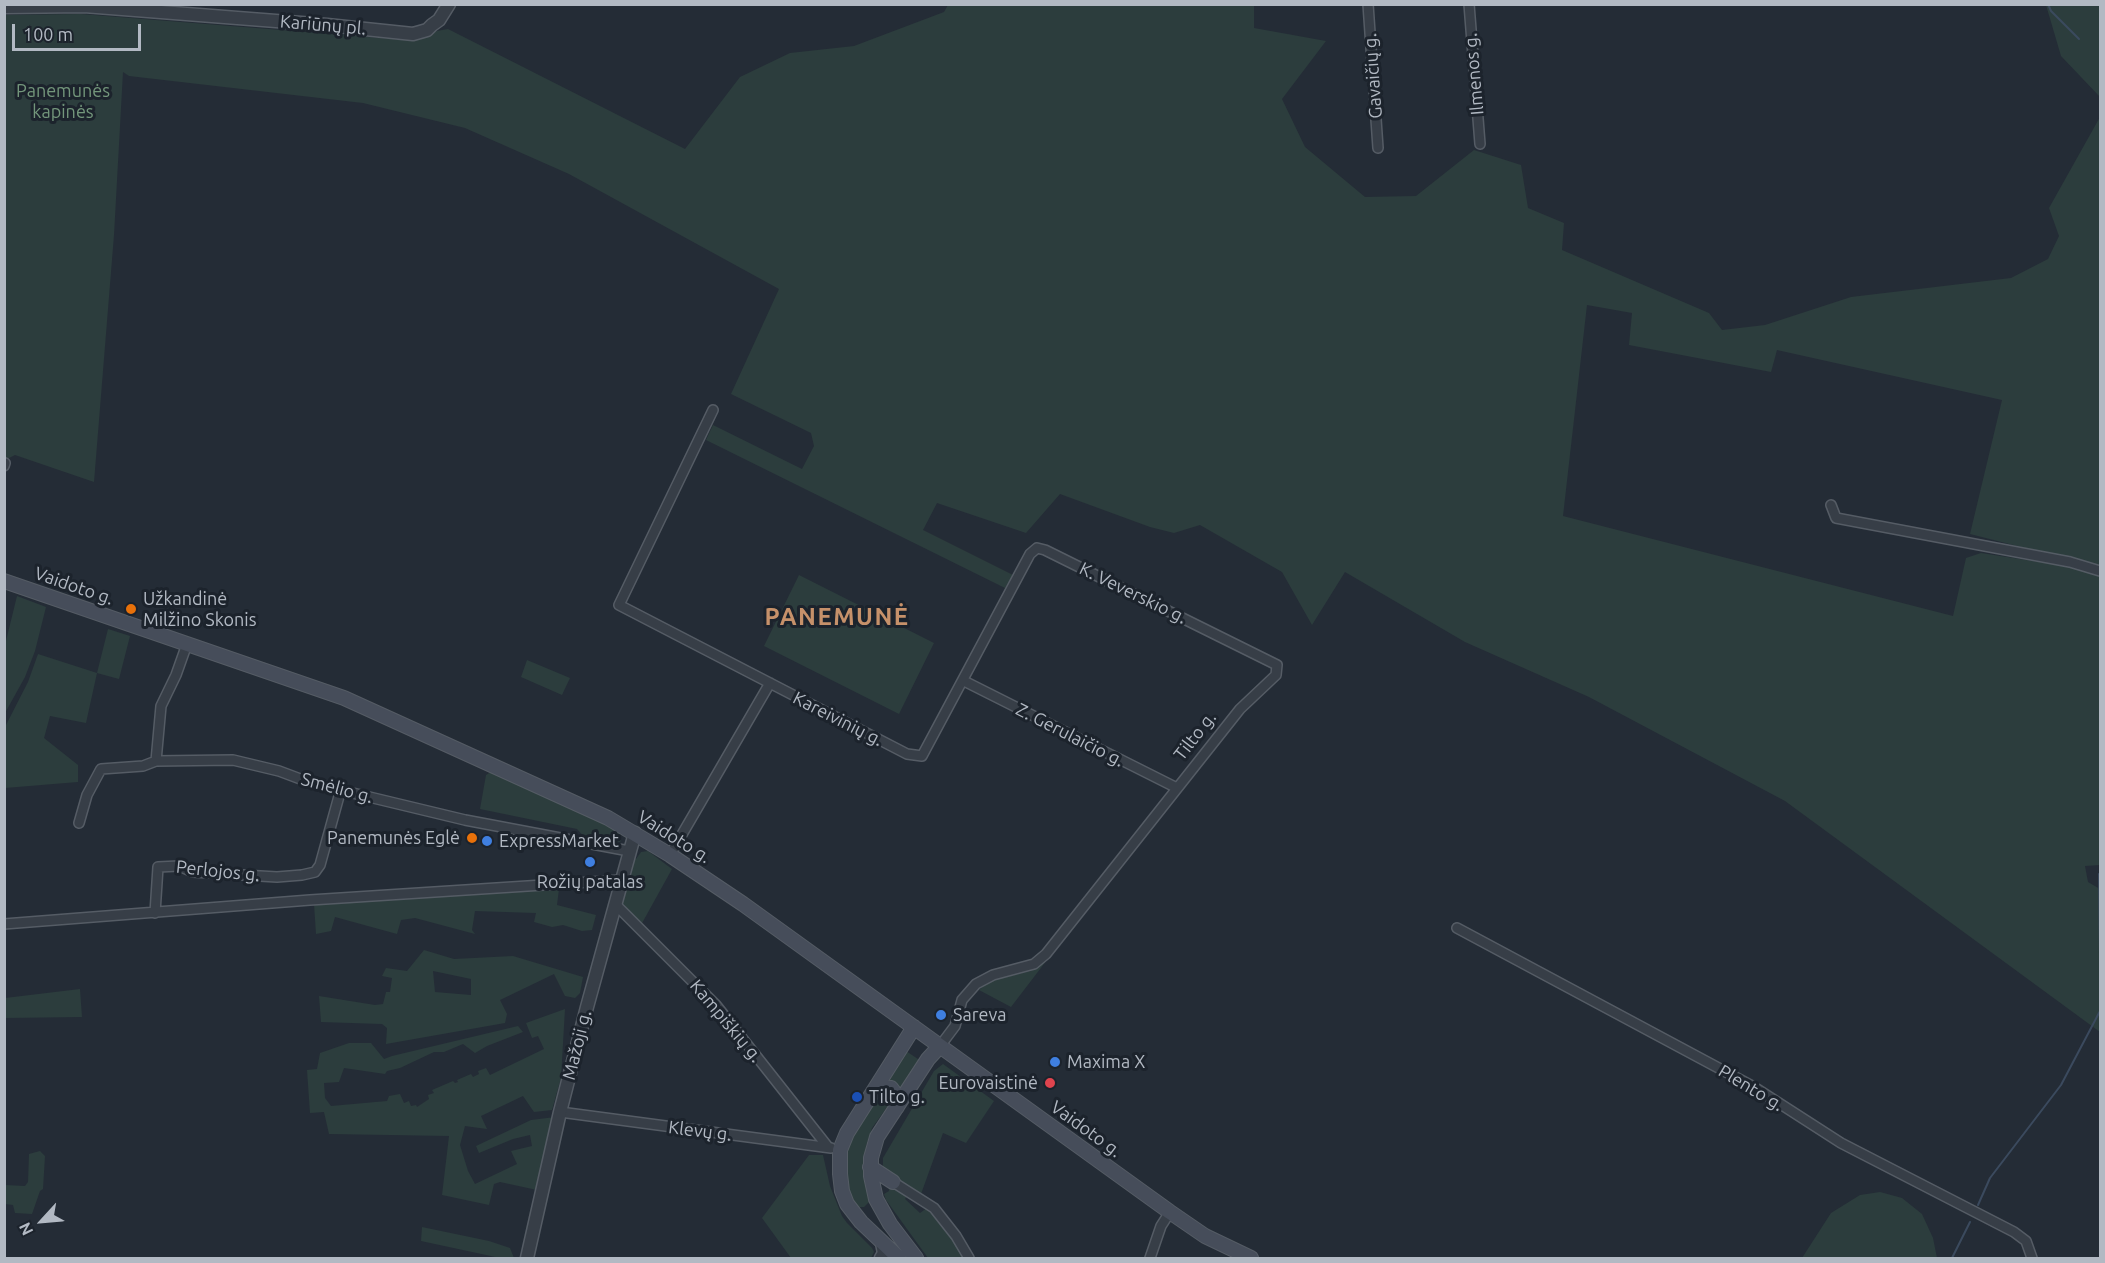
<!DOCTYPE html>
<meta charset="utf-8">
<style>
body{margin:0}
#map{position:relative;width:2105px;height:1263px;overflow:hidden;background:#242c36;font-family:Ubuntu,sans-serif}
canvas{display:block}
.frame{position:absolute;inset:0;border:6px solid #b2b9c3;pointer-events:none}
.north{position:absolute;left:12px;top:1191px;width:60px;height:60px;-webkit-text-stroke:4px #1c232c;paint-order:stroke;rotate:244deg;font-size:16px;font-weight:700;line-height:24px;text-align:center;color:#b2b9c3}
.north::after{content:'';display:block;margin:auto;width:21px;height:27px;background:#b2b9c3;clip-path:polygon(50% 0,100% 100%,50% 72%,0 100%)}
.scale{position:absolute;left:12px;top:24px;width:129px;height:27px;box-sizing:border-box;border:3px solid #b2b9c3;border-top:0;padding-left:8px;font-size:18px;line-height:21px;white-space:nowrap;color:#b2b9c3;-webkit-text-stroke:4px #1c232c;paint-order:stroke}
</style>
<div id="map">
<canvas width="2105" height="1263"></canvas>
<div class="frame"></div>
<div class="north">N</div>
<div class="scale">100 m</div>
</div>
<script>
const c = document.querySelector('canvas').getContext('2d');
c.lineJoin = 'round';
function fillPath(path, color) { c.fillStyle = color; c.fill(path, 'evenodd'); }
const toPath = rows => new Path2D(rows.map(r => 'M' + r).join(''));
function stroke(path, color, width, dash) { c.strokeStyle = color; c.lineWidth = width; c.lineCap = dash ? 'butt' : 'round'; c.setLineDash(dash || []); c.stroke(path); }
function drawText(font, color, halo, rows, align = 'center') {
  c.font = font + ' Ubuntu,sans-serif'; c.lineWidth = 6; c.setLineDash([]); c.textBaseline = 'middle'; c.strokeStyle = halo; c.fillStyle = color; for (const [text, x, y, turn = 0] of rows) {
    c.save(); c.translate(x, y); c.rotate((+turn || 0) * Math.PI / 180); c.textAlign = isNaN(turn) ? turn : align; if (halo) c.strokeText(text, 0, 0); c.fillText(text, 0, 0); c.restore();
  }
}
fillPath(toPath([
 [948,5,1254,5,1254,28,1326,41,1282,99,1305,147,1365,197,1416,196,1474,150,1521,165,1528,208,1564,223,1562,250,1709,313,1722,330,1765,325,1851,297,2011,278,2048,259,2059,236,2049,208,2100,117,2100,567,1970,534,2002,400,1777,350,1771,372,1629,345,1632,313,1587,305,1563,516,1953,616,1966,558,1981,553,2091,570,2100,577,2100,865,2085,866,2088,882,2100,889,2100,1032,1785,801,1589,697,1465,642,1345,572,1312,625,1282,572,1200,525,1174,533,1150,527,1060,494,1026,533,937,503,923,530,1013,575,1005,588,706,440,713,425,802,469,814,446,811,433,731,394,779,289,569,174,465,128,363,103,129,76,123,72,114,235,94,482,15,455,5,460,4,15,81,14,406,40,421,39,437,31,448,29,685,149,740,77,790,53,854,46,944,12],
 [2046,5,2100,5,2100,97,2061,56],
 [799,575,934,643,899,714,764,646],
 [17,596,46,607,35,651,25,677,5,713,5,645],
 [108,629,130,636,119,679,97,673,86,723,50,716,44,738,78,765,78,782,5,788,5,727,28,682,38,654,97,673],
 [527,660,570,678,562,695,521,677],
 [491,772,610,826,620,833,621,841,617,843,587,840,577,829,480,809,486,775],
 [648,851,672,869,641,925,621,901,633,859,636,859,641,852],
 [559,889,557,905,596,915,592,930,582,931,563,925,552,927,534,922,536,913,475,911,472,930,475,934,415,918,401,920,397,934,335,917,331,931,316,934,314,904],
 [424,950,454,959,513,956,583,977,580,993,575,998,565,996,554,974,500,1000,507,1014,505,1023,386,1044,387,1028,382,1024,321,1022,319,996,375,1005,383,1004,386,992,390,992,392,978,382,976,386,968,407,971],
 [433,971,471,979,471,995,435,992],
 [1047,960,1011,1007,979,990,990,981,1031,971],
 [80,989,82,1017,5,1018,5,998],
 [565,1009,561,1078,552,1110,534,1112,523,1096,481,1116,487,1129,465,1126,460,1145,468,1171,475,1184,517,1164,511,1151,532,1146,530,1135,513,1139,479,1153,476,1146,531,1120,555,1117,537,1190,500,1182,494,1184,489,1205,442,1195,449,1136,329,1134,324,1112,310,1113,307,1070,317,1069,320,1053,349,1043,371,1043,384,1059,392,1056,518,1026,523,1032,487,1046,475,1053,463,1044,444,1052,434,1052,400,1068,387,1071,385,1074,344,1068,339,1082,324,1083,325,1098,331,1106,387,1101,389,1096,400,1094,404,1103,409,1101,411,1106,416,1105,417,1107,429,1099,428,1095,434,1093,432,1090,453,1081,455,1083,458,1082,457,1080,471,1074,473,1077,479,1074,478,1071,486,1068,490,1075,544,1049,538,1036,532,1038,526,1023],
 [906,1051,921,1061,902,1091,887,1082],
 [943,1064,994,1101,966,1143,943,1133,921,1194,886,1172,883,1168,883,1158,934,1071],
 [884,1092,889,1095,890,1103,872,1128,866,1146,865,1176,869,1202,864,1207,858,1207,852,1199,846,1182,846,1158,848,1149,851,1139,877,1096],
 [40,1151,45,1156,43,1189,40,1191,32,1214,15,1213,13,1205,5,1204,5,1185,25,1186,28,1182,29,1154],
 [809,1155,823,1155,830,1186,842,1216,847,1223,872,1248,874,1252,871,1258,791,1258,762,1218],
 [889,1187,894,1188,907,1196,905,1199,920,1213,927,1208,936,1214,943,1222,964,1258,928,1258,886,1200,884,1194,889,1191],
 [1880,1192,1902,1198,1922,1214,1933,1238,1937,1258,1802,1258,1831,1213,1860,1195],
 [422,1227,489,1241,510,1248,514,1258,500,1258,421,1241]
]), '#2c3d3d');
stroke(toPath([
 [2048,4,2051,11,2079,39],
 [2099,874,2100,953],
 [1978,1205,1990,1178,2061,1085,2100,1011],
 [1952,1258,1970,1222]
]), '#3b4a5e', 2);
const minor = toPath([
 [1368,4,1378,148],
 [1469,4,1480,144],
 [713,410,619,605,907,754,922,756,1030,554,1037,548,1045,550,1277,665,1276,675,1240,709,1046,954,1034,964,993,975,976,984,962,1000,955,1026,940,1046],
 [4,466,5,463],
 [1831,505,1836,518,2070,562,2100,571],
 [964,681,1177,788],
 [156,761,161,706,176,675,187,644],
 [79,823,87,795,101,769,143,766,156,761,233,760,279,771,311,783,465,820,629,851],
 [670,855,770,683],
 [615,904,716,1005,828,1147],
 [155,913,158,867,179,866,193,872,277,877,302,875,315,872,320,865,341,789],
 [4,924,310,900,621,880],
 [1457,928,1754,1087,1841,1143,2014,1232,2026,1241,2032,1258],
 [560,1112,831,1148],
 [893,1182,934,1208,956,1236,969,1258],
 [1150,1258,1161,1226,1170,1212]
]);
const tertiary = toPath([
 [4,7,84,6,327,25,413,34,427,30,432,25,439,20,449,4],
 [527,1258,560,1112,587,1007,635,833],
 [881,1258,884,1253,882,1243]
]);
const secondary = toPath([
 [4,581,344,698,608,818,670,855,743,904,1170,1212,1205,1236,1251,1258],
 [875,1090,883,1087,891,1088,897,1096,897,1107],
 [870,1167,893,1182],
 [899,1258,861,1222,847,1204,842,1191,840,1174,840,1150,847,1133,914,1027],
 [916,1258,890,1224,876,1199,871,1176,871,1158,877,1137,928,1059,940,1046]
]);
stroke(minor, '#555c65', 12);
stroke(tertiary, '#555c65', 15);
stroke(secondary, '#555c65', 16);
stroke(minor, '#373e47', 9);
stroke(tertiary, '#373e47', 12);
stroke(secondary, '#464d5a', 14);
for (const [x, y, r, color] of [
 [131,609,6,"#e8710a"],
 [472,838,6,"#e8710a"],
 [487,841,6,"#3f7fe0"],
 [590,862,6,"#3f7fe0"],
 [941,1015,6,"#3f7fe0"],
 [1055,1062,6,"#3f7fe0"],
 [1050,1083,6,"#e0444e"],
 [857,1097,6,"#1a4fb4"]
]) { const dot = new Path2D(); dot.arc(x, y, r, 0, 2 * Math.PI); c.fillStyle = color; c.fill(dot); stroke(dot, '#1c232c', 2); }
drawText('18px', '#b2b9c3', '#1c232c', [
 ["Kariūnų pl.",323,25,5],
 ["Ilmenos g.",1474,74,-95],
 ["Gavaičių g.",1373,76,-94],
 ["Vaidoto g.",74,586,19],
 ["K. Veverskio g.",1133,593,26],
 ["Kareivinių g.",838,719,27],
 ["Z. Gerulaičio g.",1070,735,27],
 ["Tilto g.",1195,736,-52],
 ["Smėlio g.",337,788,15],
 ["Vaidoto g.",674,837,32],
 ["Perlojos g.",218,871,6],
 ["Kampiškių g.",726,1021,50],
 ["Mažoji g.",577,1045,-76],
 ["Plento g.",1751,1088,31],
 ["Vaidoto g.",1086,1129,36],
 ["Klevų g.",700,1131,7]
]);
drawText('18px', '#73967b', '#1c232c', [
 ["Panemunės",63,91],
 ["kapinės",63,112]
]);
drawText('18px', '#b2b9c3', '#1c232c', [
 ["Užkandinė",143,599],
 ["Milžino Skonis",143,620],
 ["Panemunės Eglė",460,838,"right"],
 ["ExpressMarket",499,841],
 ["Rožių patalas",590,882,"center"],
 ["Sareva",953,1015],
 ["Maxima X",1067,1062],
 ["Eurovaistinė",1038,1083,"right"],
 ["Tilto g.",869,1097]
], 'left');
c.letterSpacing = '1.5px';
drawText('bold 24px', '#c6916a', '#1c232c', [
 ["PANEMUNĖ",837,617]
]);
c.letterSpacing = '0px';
</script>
